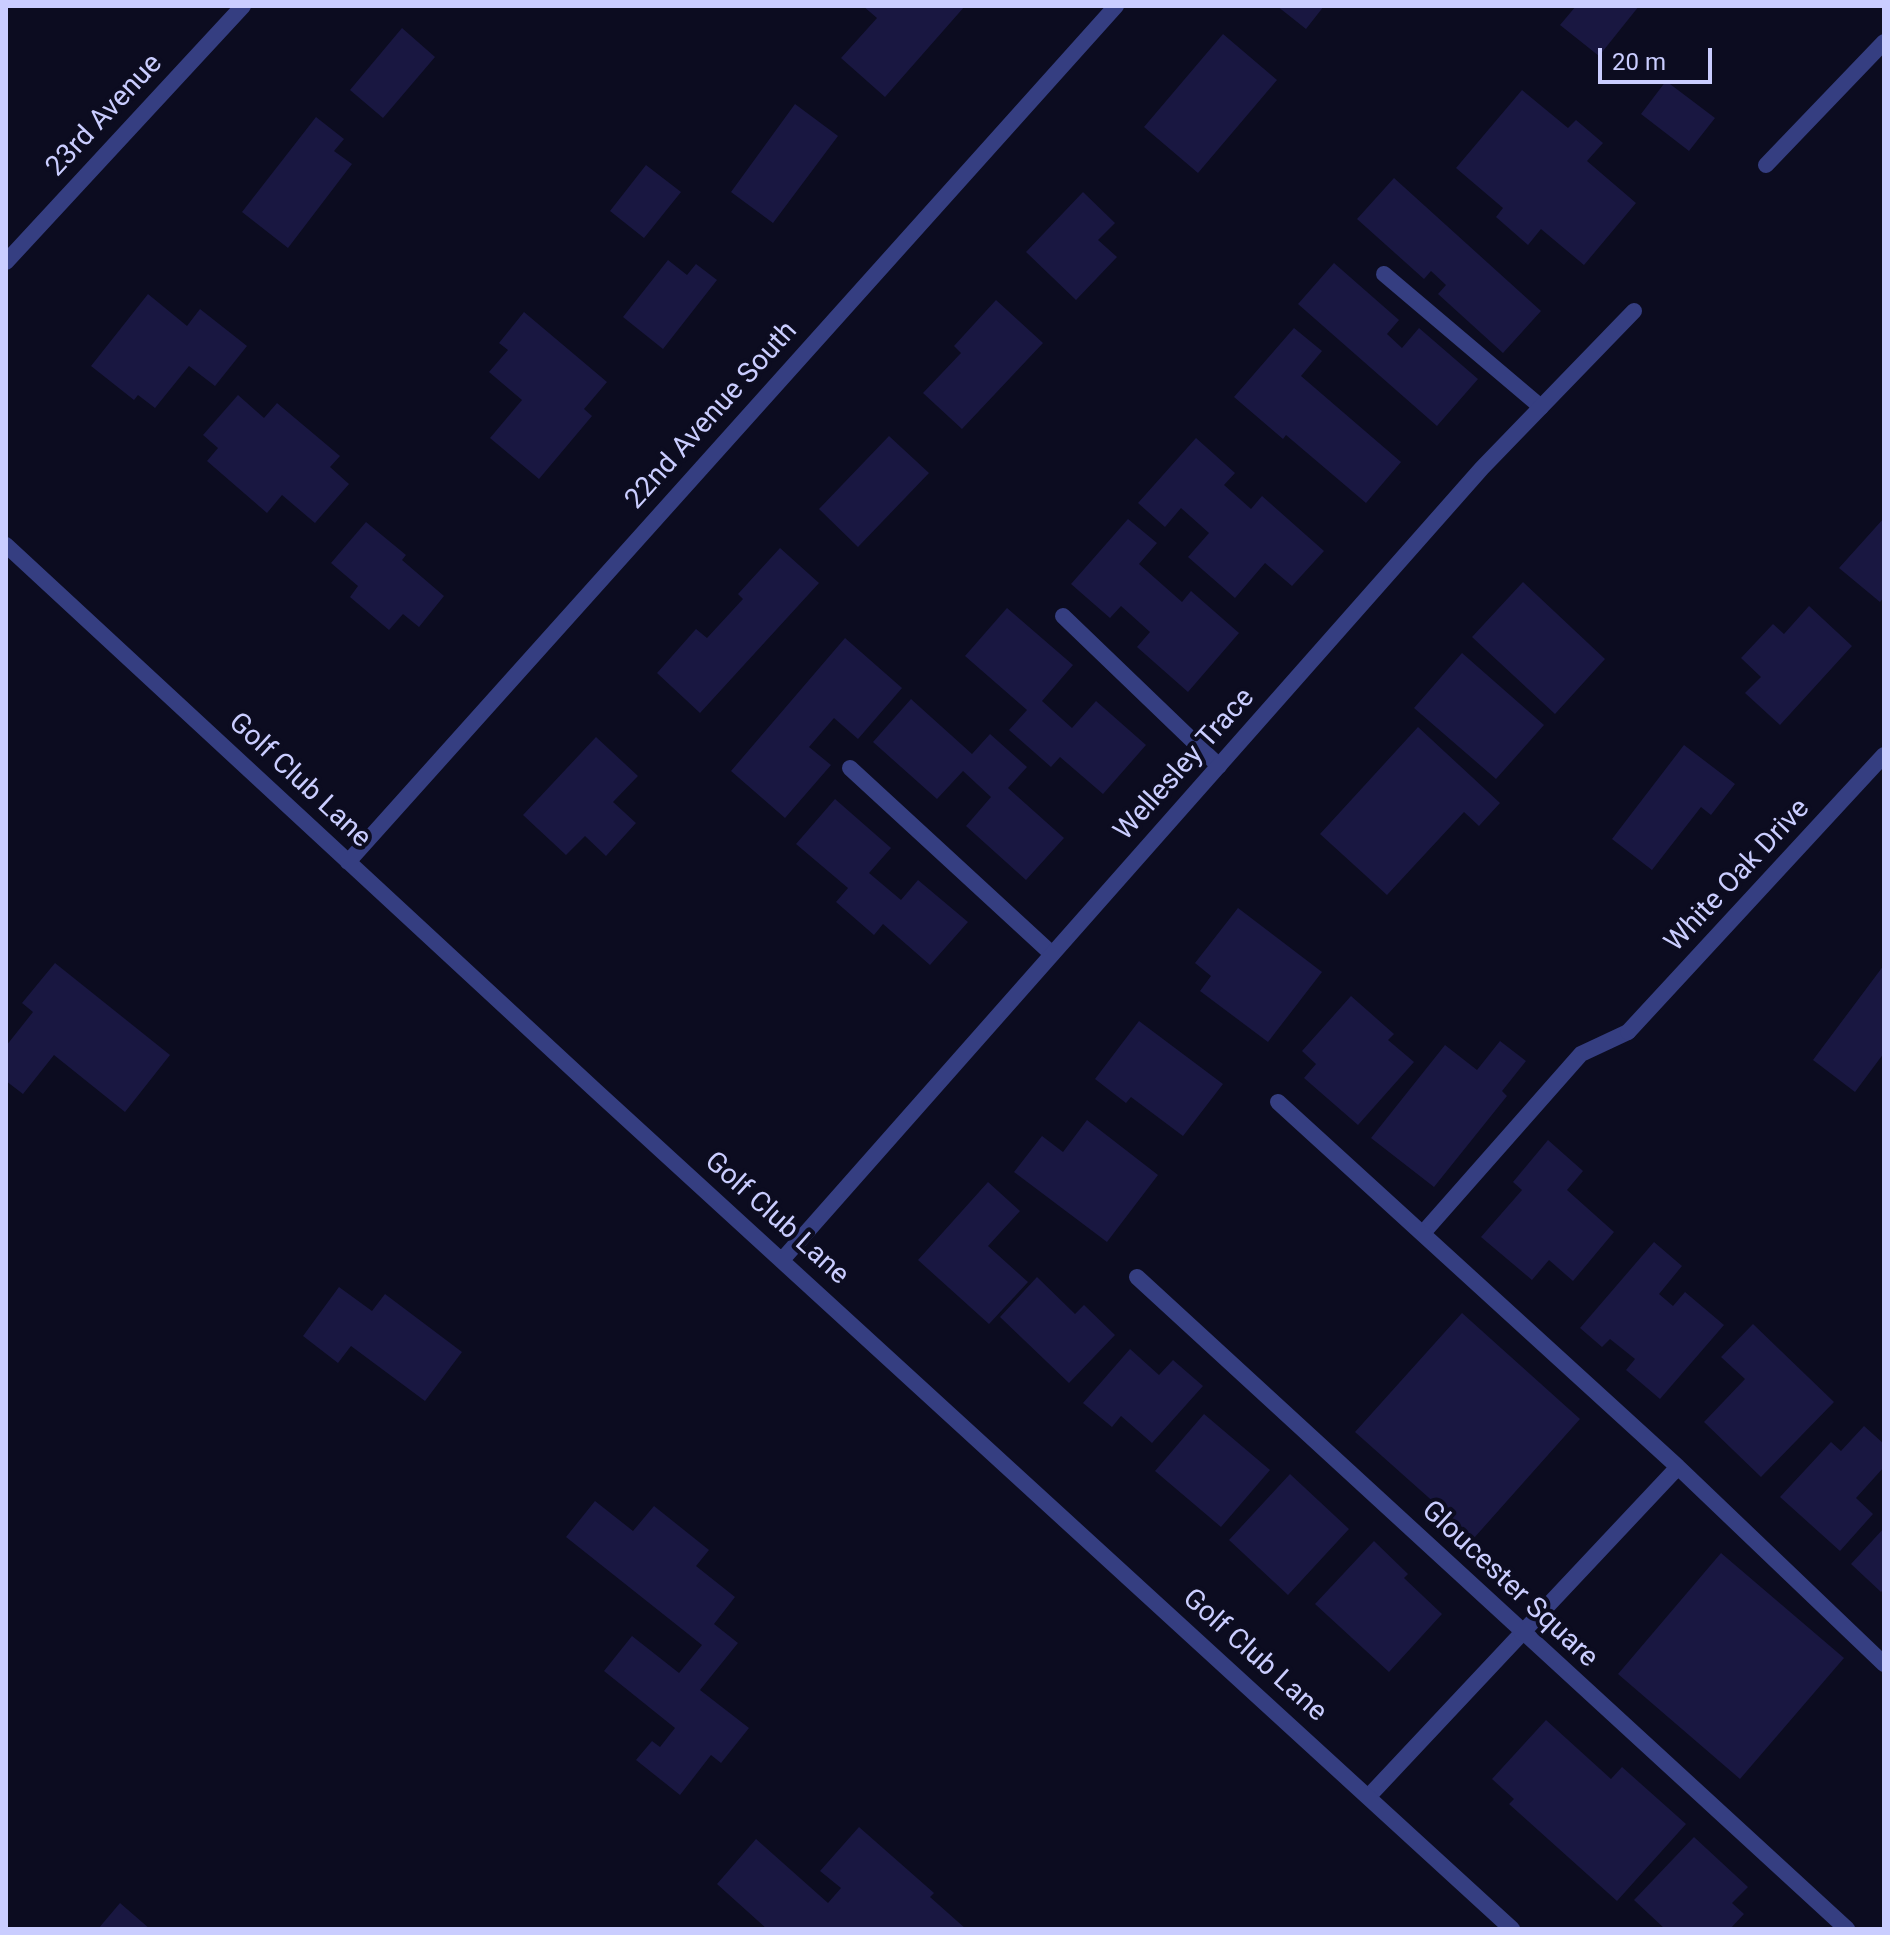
<!DOCTYPE html>
<style>
body{margin:0}
#map{position:relative;width:1890px;height:1935px;overflow:hidden;background:#0c0c20;font-family:Roboto,sans-serif}
canvas{display:block}
.frame{position:absolute;inset:0;border:8px solid #cacdff;pointer-events:none}
.scale{position:absolute;left:1598px;top:48px;width:114px;height:36px;box-sizing:border-box;border:4px solid #cacdff;border-top:0;padding-left:10px;font-size:24px;line-height:28px;white-space:nowrap;color:#cacdff;-webkit-text-stroke:6px #0c0c20;paint-order:stroke}
</style>
<div id="map">
<canvas width="1890" height="1935"></canvas>
<div class="frame"></div>
<div class="scale">20 m</div>
</div>
<script>
const c = document.querySelector('canvas').getContext('2d');
c.lineJoin = 'round';
function fillPath(path, color) { c.fillStyle = color; c.fill(path, 'evenodd'); }
const toPath = rows => new Path2D(rows.map(r => 'M' + r).join(''));
function stroke(path, color, width, dash) { c.strokeStyle = color; c.lineWidth = width; c.lineCap = dash ? 'butt' : 'round'; c.setLineDash(dash || []); c.stroke(path); }
function drawText(font, color, halo, rows, align = 'center') {
  c.font = font + ' Roboto,sans-serif'; c.lineWidth = 8; c.setLineDash([]); c.textBaseline = 'middle'; c.strokeStyle = halo; c.fillStyle = color; for (const [text, x, y, turn = 0] of rows) {
    c.save(); c.translate(x, y); c.rotate((+turn || 0) * Math.PI / 180); c.textAlign = isNaN(turn) ? turn : align; if (halo) c.strokeText(text, 0, 0); c.fillText(text, 0, 0); c.restore();
  }
}
fillPath(toPath([
 [863,6,965,6,885,97,841,58,877,18],
 [1277,6,1324,6,1306,29],
 [1576,6,1639,6,1599,56,1560,25],
 [402,28,435,57,383,118,350,90],
 [1223,34,1277,80,1198,173,1144,127],
 [1666,81,1715,118,1689,151,1641,114],
 [1522,90,1568,128,1576,120,1603,143,1587,161,1636,203,1584,265,1541,229,1528,245,1496,217,1503,208,1456,168],
 [795,104,838,136,773,223,731,192],
 [316,117,344,139,334,151,352,164,288,248,242,212],
 [646,165,681,192,644,238,610,211],
 [1394,178,1541,311,1503,353,1438,294,1446,285,1431,271,1424,279,1357,219],
 [1083,192,1115,223,1098,240,1117,257,1076,300,1026,252],
 [668,260,687,275,696,264,717,280,663,349,623,317],
 [1334,263,1399,320,1387,334,1402,348,1419,328,1478,379,1437,426,1298,304],
 [148,294,187,326,200,309,247,346,215,386,189,366,155,408,138,395,134,400,91,366],
 [996,300,1043,343,962,429,923,393,961,353,954,346],
 [524,312,607,382,584,409,592,416,539,479,490,438,522,400,489,372,508,350,499,343],
 [1294,328,1322,351,1301,376,1401,462,1366,503,1286,435,1283,439,1234,397],
 [238,395,264,418,277,403,340,456,330,467,349,484,315,523,282,495,267,513,207,461,218,448,203,435],
 [889,436,929,473,858,547,819,509],
 [1196,438,1235,473,1224,485,1251,509,1262,496,1324,551,1292,586,1265,563,1235,598,1188,557,1209,533,1181,508,1165,527,1138,503],
 [1884,518,1884,597,1880,602,1839,568],
 [1128,519,1157,543,1139,564,1182,602,1191,591,1239,633,1188,692,1137,647,1150,632,1121,606,1110,618,1071,584],
 [366,522,406,555,402,560,444,596,419,627,403,614,389,630,350,597,358,586,331,563],
 [780,548,819,583,700,713,657,673,696,629,707,638,743,599,738,594],
 [1523,582,1605,659,1555,714,1472,637],
 [1809,606,1852,646,1780,725,1745,693,1761,677,1741,658,1773,624,1784,634],
 [1007,608,1073,665,1042,701,1072,728,1096,701,1146,745,1103,794,1060,757,1051,767,1009,730,1027,710,965,656],
 [845,638,902,688,858,739,834,718,809,747,831,765,785,818,731,771],
 [1462,653,1544,725,1496,779,1414,708],
 [911,699,972,754,990,734,1027,767,1008,788,1064,838,1026,880,966,826,991,797,963,771,937,799,873,742],
 [1418,727,1500,803,1479,826,1464,812,1387,895,1320,834],
 [596,737,638,776,613,802,636,823,606,856,585,836,566,855,523,815],
 [1684,745,1735,784,1711,815,1701,807,1652,870,1612,839],
 [835,799,891,848,869,873,901,900,918,880,968,922,930,965,883,924,874,935,836,902,848,888,796,844],
 [1238,908,1322,972,1268,1042,1200,991,1211,976,1195,963],
 [55,963,170,1055,125,1112,54,1055,23,1094,6,1081,6,1046,33,1012,22,1003],
 [1884,965,1884,1053,1855,1092,1813,1060],
 [1351,996,1394,1034,1388,1040,1414,1062,1358,1125,1304,1078,1316,1064,1302,1051],
 [1139,1021,1223,1084,1183,1136,1131,1097,1126,1103,1095,1079],
 [1500,1041,1526,1061,1502,1091,1507,1096,1434,1187,1371,1138,1445,1045,1477,1070],
 [1087,1120,1158,1175,1107,1242,1014,1172,1042,1136,1063,1152],
 [1548,1140,1583,1171,1567,1190,1614,1232,1573,1281,1549,1260,1532,1280,1481,1237,1522,1190,1513,1182],
 [988,1182,1020,1211,988,1246,1028,1282,989,1324,918,1260],
 [1654,1242,1682,1266,1659,1294,1673,1306,1685,1292,1724,1325,1660,1399,1626,1370,1635,1359,1610,1339,1602,1347,1580,1328],
 [1037,1277,1075,1314,1084,1305,1115,1335,1069,1383,1000,1317],
 [339,1287,372,1311,385,1294,462,1352,425,1401,351,1346,338,1363,303,1336],
 [1462,1313,1580,1419,1474,1538,1355,1432],
 [1753,1324,1834,1402,1761,1477,1704,1422,1745,1379,1721,1357],
 [1130,1349,1159,1375,1173,1360,1203,1386,1152,1443,1121,1416,1112,1427,1083,1403],
 [1204,1414,1270,1470,1221,1527,1155,1471],
 [1864,1426,1884,1444,1884,1467,1856,1498,1873,1514,1840,1551,1780,1497,1831,1442,1841,1451],
 [1290,1474,1349,1529,1288,1595,1229,1540],
 [595,1501,633,1531,654,1506,709,1550,696,1566,735,1597,714,1624,738,1643,700,1690,749,1728,721,1763,711,1755,680,1795,636,1760,652,1741,660,1747,675,1728,604,1671,632,1636,679,1673,702,1645,566,1537],
 [1884,1528,1884,1589,1881,1592,1851,1564],
 [1374,1541,1408,1574,1404,1578,1442,1614,1389,1672,1315,1604],
 [1721,1553,1844,1658,1740,1779,1618,1674],
 [1546,1720,1611,1779,1622,1767,1686,1824,1617,1901,1509,1804,1514,1799,1492,1779],
 [859,1827,934,1893,930,1897,966,1929,767,1929,717,1884,756,1839,828,1903,841,1888,820,1871],
 [1694,1837,1748,1887,1732,1903,1744,1914,1730,1929,1665,1929,1634,1900],
 [120,1903,150,1929,98,1929]
]), '#191741');
stroke(toPath([
 [1384,274,1541,407],
 [1063,616,1219,766],
 [850,768,1052,954],
 [1423,1233,1581,1054,1628,1032],
 [1369,1796,1522,1633]
]), '#353e81', 16);
stroke(toPath([
 [1766,165,1884,42],
 [6,262,243,6],
 [6,545,595,1090,1512,1929],
 [348,862,1116,6],
 [1628,1032,1884,755],
 [1278,1102,1678,1467,1884,1664],
 [782,1260,1482,468,1634,311],
 [1137,1277,1847,1929],
 [1522,1633,1678,1467]
]), '#353e81', 16);
drawText('28px', '#cacdff', '#0c0c20', [
 ["23rd Avenue",105,116,-47],
 ["22nd Avenue South",712,416,-48],
 ["Wellesley Trace",1185,765,-48],
 ["Golf Club Lane",299,781,43],
 ["White Oak Drive",1738,876,-47],
 ["Golf Club Lane",776,1219,42],
 ["Gloucester Square",1509,1585,43],
 ["Golf Club Lane",1254,1656,42]
]);
</script>
